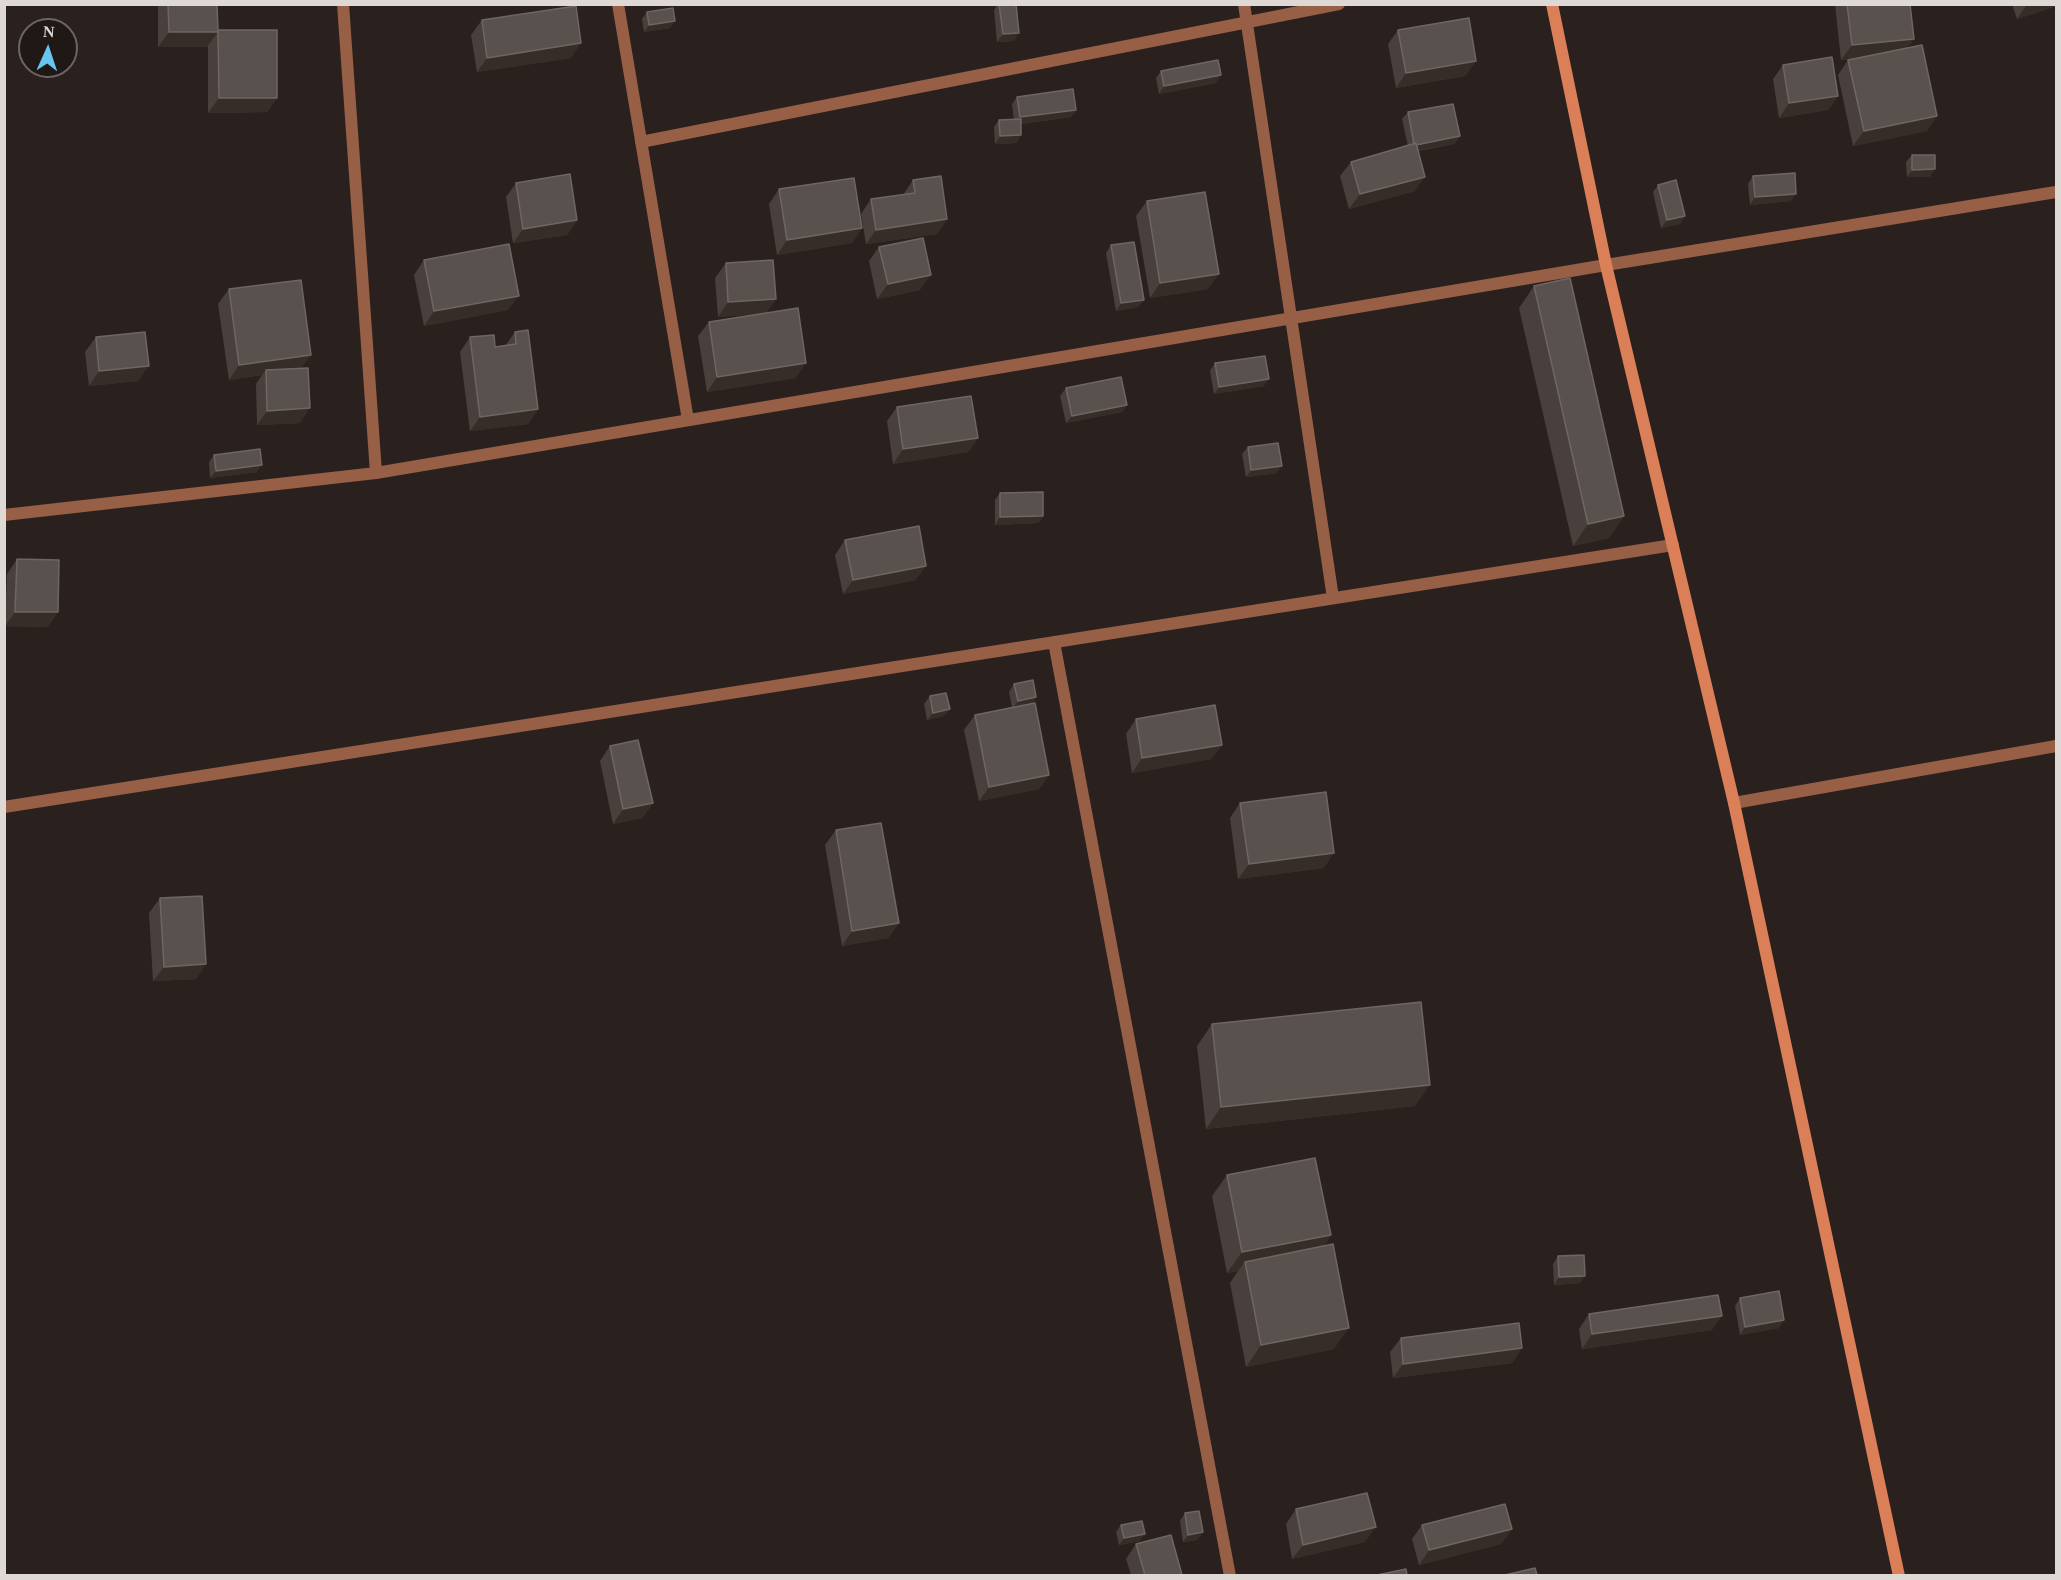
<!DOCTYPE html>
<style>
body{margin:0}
#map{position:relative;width:2061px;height:1580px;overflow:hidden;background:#2a211e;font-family:Georgia,serif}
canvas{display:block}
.frame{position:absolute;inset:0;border:6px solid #dfd9d6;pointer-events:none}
.north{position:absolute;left:18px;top:18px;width:60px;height:60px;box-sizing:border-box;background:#201815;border:2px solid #6c6562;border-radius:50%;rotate:3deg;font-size:16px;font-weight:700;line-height:24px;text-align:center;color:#dfd9d6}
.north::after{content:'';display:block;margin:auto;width:21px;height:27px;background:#68c4f0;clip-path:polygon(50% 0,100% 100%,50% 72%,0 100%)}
</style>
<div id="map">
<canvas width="2061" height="1580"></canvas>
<div class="frame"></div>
<div class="north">N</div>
</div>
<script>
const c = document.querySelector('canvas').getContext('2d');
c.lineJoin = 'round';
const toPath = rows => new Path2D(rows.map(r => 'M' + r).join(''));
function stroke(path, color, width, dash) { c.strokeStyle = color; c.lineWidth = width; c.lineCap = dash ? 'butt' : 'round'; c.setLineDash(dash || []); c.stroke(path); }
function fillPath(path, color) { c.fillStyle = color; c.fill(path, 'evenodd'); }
stroke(toPath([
 [343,4,376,473],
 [618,4,688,420],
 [1244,4,1333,598],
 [641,142,1339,4],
 [4,515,376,473,1606,265,2056,192],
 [1054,642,1230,1576],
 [1734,803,2056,746],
 [4,807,1673,545]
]), '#985f47', 12);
stroke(toPath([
 [1552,4,1606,265,1734,803,1899,1576]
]), '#db7f58', 12);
fillPath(toPath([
 [158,4,217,4,218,31,277,98,267,112,208,113,208,45,207,47,158,47],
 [998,4,1016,4,1014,41,997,42,994,10],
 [1835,4,1910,4,1914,39,1907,48,1927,131,1853,146,1838,75,1848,60,1861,58,1841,60],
 [2012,4,2056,4,2056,6,2017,19],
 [647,12,670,28,644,32,642,19],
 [482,20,571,58,477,72,471,35],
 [1398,30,1476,61,1465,76,1396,88,1388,44],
 [1783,65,1838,96,1828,110,1779,118,1773,79],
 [1161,71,1216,83,1159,94,1156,78],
 [1017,97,1076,110,1071,117,1021,124,1021,135,1016,143,995,144,994,127,999,120,1014,120,1012,104],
 [1408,112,1460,136,1454,144,1418,151,1415,191,1349,209,1340,176,1351,162,1408,146,1402,119],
 [1912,155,1930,177,1907,177,1906,162],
 [1753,176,1791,201,1750,205,1748,184],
 [913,180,947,219,937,234,866,244,861,214,871,199,903,195],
 [516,183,577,220,567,235,513,243,506,197],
 [1658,185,1685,216,1680,224,1661,228,1653,192],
 [779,189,862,228,852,243,777,255,769,204],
 [1147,201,1208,289,1150,298,1136,216],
 [1111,245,1144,300,1138,307,1116,311,1106,253],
 [879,247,920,290,877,299,869,261],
 [424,260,508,310,424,326,414,275],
 [726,263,776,299,766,313,796,378,707,392,698,336,709,322,757,314,718,317,715,278],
 [1534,286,1624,516,1609,538,1573,546,1519,308],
 [229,289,302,368,300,423,257,425,256,384,262,375,229,380,218,304],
 [515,332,538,409,528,424,470,431,460,352,470,337,495,347,505,346],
 [96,337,138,381,89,386,85,352],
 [1215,363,1264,386,1214,394,1210,371],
 [1066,388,1127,405,1122,412,1066,423,1060,396],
 [897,407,978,438,968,452,893,464,887,421],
 [1248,447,1277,473,1246,477,1242,454],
 [214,455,257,472,210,478,209,462],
 [1000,493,1043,516,1038,523,995,525,995,500],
 [845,540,916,580,843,594,835,555],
 [17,559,48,627,5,626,7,574],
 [1014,684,1036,697,1032,703,1049,775,1039,789,979,801,964,730,975,715,1012,707,1009,692],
 [930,696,950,709,944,716,927,720,924,704],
 [1136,719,1222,745,1211,759,1132,773,1126,734],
 [610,746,653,803,642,818,613,824,600,761],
 [1240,803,1324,868,1238,879,1230,818],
 [836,830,899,923,888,938,842,946,825,845],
 [160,898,196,979,153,981,149,913],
 [1212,1024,1415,1106,1206,1129,1197,1046],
 [1227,1175,1331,1235,1323,1247,1334,1349,1246,1367,1230,1283,1238,1271,1227,1273,1212,1196],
 [1558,1256,1580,1283,1554,1285,1553,1264],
 [1740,1298,1784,1320,1779,1328,1740,1335,1735,1306],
 [1589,1314,1712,1330,1582,1349,1579,1329],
 [1401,1338,1522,1348,1512,1363,1393,1378,1390,1352],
 [1296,1509,1365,1542,1292,1559,1286,1524],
 [1185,1513,1203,1532,1197,1540,1183,1542,1180,1521],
 [1121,1525,1140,1541,1119,1545,1116,1532],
 [1422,1525,1512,1529,1501,1544,1419,1565,1412,1539],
 [1136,1544,1182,1575,1131,1575,1126,1559]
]), '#49403d');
fillPath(toPath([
 [2027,4,2056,4,2056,6,2017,19],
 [675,21,670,28,644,32,649,25],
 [169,32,218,32,207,47,158,47],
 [1019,33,1014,41,997,42,1003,34],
 [1914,39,1903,53,1841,60,1852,45],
 [581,43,571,58,477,72,487,58],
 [1476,61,1465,76,1396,88,1406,73],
 [1221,75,1216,83,1159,94,1164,86],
 [1838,96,1828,110,1779,118,1789,103],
 [219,98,277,98,267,112,208,113],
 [1076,110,1071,117,1014,125,1020,117],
 [1937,116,1927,131,1853,146,1864,131],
 [1021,135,1016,143,995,144,1000,136],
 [1460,136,1454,144,1409,152,1414,145],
 [1935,169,1930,177,1907,177,1912,170],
 [1425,177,1415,191,1349,209,1360,194],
 [1796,194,1791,201,1750,205,1755,197],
 [1685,216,1680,224,1661,228,1667,220],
 [947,219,937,234,866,244,876,230],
 [577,220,567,235,513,243,523,229],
 [862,228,852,243,777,255,787,240],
 [1219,274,1208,289,1150,298,1160,283],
 [931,275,920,290,877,299,888,284],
 [519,296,508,310,424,326,434,311],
 [776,299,765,314,718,317,728,302],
 [1144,300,1138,307,1116,311,1121,303],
 [311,355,301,369,266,370,262,375,229,380,239,365],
 [806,363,796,378,707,392,717,377],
 [149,366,138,381,89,386,99,371],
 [1269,379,1264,386,1214,394,1219,387],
 [1127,405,1122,412,1066,423,1072,416],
 [310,408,300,423,257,425,267,411],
 [538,409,528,424,470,431,480,417],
 [978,438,968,452,893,464,903,449],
 [262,465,257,472,210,478,216,471],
 [1282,466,1277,473,1246,477,1251,470],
 [1043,516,1038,523,995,525,1000,517],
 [1624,516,1609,538,1573,546,1588,524],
 [926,566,916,580,843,594,853,580],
 [15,612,58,612,48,627,5,626],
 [1036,697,1031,704,1013,708,1018,701],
 [950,709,944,716,927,720,933,713],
 [1222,745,1211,759,1132,773,1142,758],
 [1049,775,1039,789,979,801,989,787],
 [653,803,642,818,613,824,623,809],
 [1334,853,1324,868,1238,879,1249,864],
 [899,923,888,938,842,946,852,931],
 [206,964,196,979,153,981,164,967],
 [1430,1085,1415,1106,1206,1129,1221,1107],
 [1331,1235,1316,1257,1245,1262,1238,1271,1227,1273,1242,1252],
 [1585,1276,1580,1283,1554,1285,1559,1277],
 [1722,1316,1712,1330,1582,1349,1592,1334],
 [1784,1320,1779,1328,1740,1335,1745,1327],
 [1349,1328,1334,1349,1246,1367,1261,1345],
 [1522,1348,1512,1363,1393,1378,1403,1364],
 [1376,1527,1365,1542,1292,1559,1303,1545],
 [1512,1529,1501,1544,1419,1565,1429,1550],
 [1203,1532,1197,1540,1183,1542,1188,1535],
 [1145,1534,1140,1541,1119,1545,1124,1538]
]), '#362d29');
const building = toPath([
 [168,4,217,4,218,32,169,32,168,4],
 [999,4,1016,4,1019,33,1003,34,999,4],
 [1847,4,1910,4,1914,39,1852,45,1847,4],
 [576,6,581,43,487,58,482,20,576,6],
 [673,8,675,21,649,25,647,12,673,8],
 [1469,18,1476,61,1406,73,1398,30,1469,18],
 [218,30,277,30,277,98,219,98,218,30],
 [1922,45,1937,116,1864,131,1848,60,1922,45],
 [1832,57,1838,96,1789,103,1783,65,1832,57],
 [1218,60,1221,75,1164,86,1161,71,1218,60],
 [1073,89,1076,110,1020,117,1017,97,1073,89],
 [1453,104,1460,136,1416,145,1416,143,1414,144,1408,112,1453,104],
 [1021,119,1021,135,1000,136,999,120,1021,119],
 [1416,143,1425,177,1360,194,1351,162,1416,143],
 [1912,155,1935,155,1935,169,1912,170,1912,155],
 [1795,173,1796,194,1755,197,1753,176,1795,173],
 [570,174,577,220,523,229,516,183,570,174],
 [941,176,947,219,876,230,871,199,915,193,913,180,941,176],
 [854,178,862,228,787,240,779,189,854,178],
 [1676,180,1685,216,1667,220,1658,185,1676,180],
 [1205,192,1219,274,1160,283,1147,201,1205,192],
 [923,238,931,275,888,284,879,247,923,238],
 [1134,242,1144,300,1121,303,1111,245,1134,242],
 [509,244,519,296,434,311,424,260,509,244],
 [773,260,776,299,728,302,726,263,773,260],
 [1570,278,1624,516,1588,524,1534,286,1570,278],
 [301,280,311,355,239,365,229,289,301,280],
 [798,308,806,363,717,377,709,322,798,308],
 [528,330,538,409,480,417,470,337,494,335,495,347,516,344,515,332,528,330],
 [145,332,149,366,99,371,96,337,145,332],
 [1265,356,1269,379,1219,387,1215,363,1265,356],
 [308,368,310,408,267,411,266,370,308,368],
 [1121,377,1127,405,1072,416,1066,388,1121,377],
 [971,396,978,438,903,449,897,407,971,396],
 [1278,443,1282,466,1251,470,1248,447,1278,443],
 [260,449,262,465,216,471,214,455,260,449],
 [1043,492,1043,516,1000,517,1000,493,1043,492],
 [919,526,926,566,853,580,845,540,919,526],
 [17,559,59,560,58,612,15,612,17,559],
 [1033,680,1036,697,1018,701,1014,684,1033,680],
 [946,693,950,709,933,713,930,696,946,693],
 [1035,703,1049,775,989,787,975,715,1035,703],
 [1215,705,1222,745,1142,758,1136,719,1215,705],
 [638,740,653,803,623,809,610,746,638,740],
 [1326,792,1334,853,1249,864,1240,803,1326,792],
 [881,823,899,923,852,931,836,830,881,823],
 [202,896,206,964,164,967,160,898,202,896],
 [1421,1002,1430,1085,1221,1107,1212,1024,1421,1002],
 [1315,1158,1331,1235,1242,1252,1227,1175,1315,1158],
 [1333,1244,1349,1328,1261,1345,1245,1262,1333,1244],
 [1584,1255,1585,1276,1559,1277,1558,1256,1584,1255],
 [1779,1291,1784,1320,1745,1327,1740,1298,1779,1291],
 [1718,1295,1722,1316,1592,1334,1589,1314,1718,1295],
 [1519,1323,1522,1348,1403,1364,1401,1338,1519,1323],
 [1367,1493,1376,1527,1303,1545,1296,1509,1367,1493],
 [1505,1504,1512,1529,1429,1550,1422,1525,1505,1504],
 [1199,1511,1203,1532,1188,1535,1185,1513,1199,1511],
 [1142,1521,1145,1534,1124,1538,1121,1525,1142,1521],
 [1171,1535,1182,1575,1145,1575,1136,1544,1171,1535],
 [1535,1568,1537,1575,1505,1575,1535,1568],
 [1406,1569,1407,1575,1377,1575,1406,1569]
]);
fillPath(building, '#59514d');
stroke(building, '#6e6662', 1.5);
</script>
